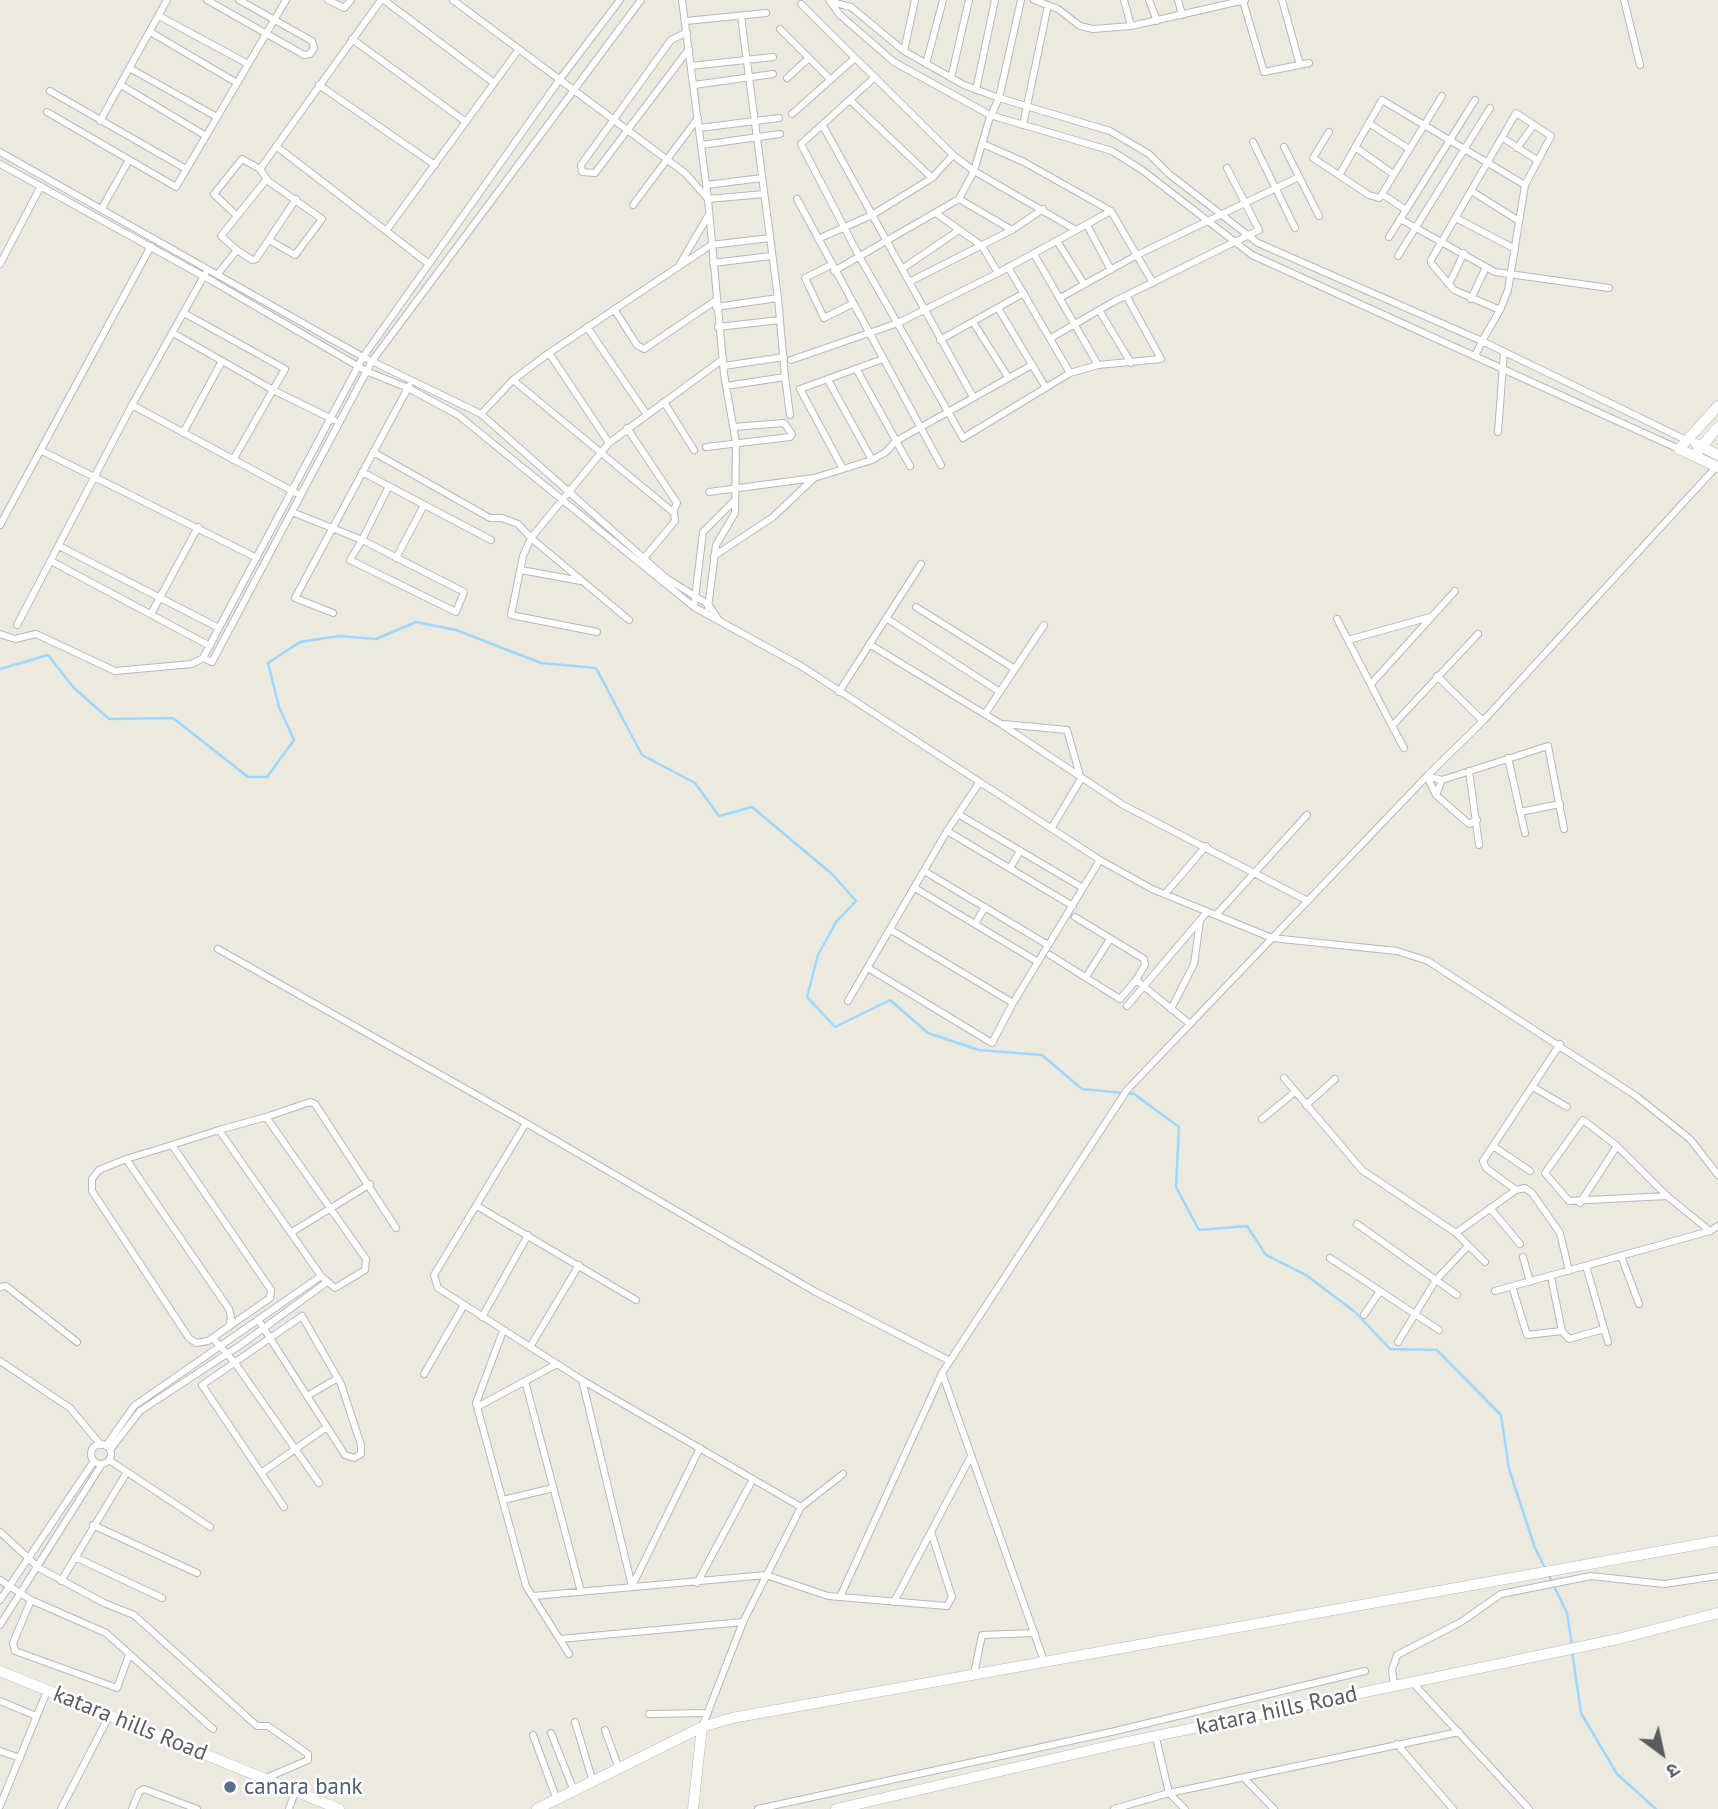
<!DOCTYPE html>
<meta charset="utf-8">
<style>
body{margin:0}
#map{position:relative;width:1718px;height:1809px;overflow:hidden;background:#ece9df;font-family:"PT Sans","Noto Sans Devanagari",sans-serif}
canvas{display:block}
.north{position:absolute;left:1627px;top:1718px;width:70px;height:70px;-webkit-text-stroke:5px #fff;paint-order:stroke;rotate:147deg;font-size:19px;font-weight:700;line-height:28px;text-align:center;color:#585c61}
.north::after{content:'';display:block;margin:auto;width:24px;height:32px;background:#585c61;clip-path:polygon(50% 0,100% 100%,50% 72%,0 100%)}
</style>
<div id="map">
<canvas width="1718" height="1809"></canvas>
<div class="north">उ</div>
</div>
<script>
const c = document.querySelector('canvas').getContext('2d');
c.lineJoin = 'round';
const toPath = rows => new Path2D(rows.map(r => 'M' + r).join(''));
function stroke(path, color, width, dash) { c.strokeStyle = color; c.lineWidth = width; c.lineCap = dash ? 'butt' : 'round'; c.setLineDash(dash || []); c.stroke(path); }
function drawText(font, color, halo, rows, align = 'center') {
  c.font = font + ' "PT Sans",sans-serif'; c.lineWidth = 5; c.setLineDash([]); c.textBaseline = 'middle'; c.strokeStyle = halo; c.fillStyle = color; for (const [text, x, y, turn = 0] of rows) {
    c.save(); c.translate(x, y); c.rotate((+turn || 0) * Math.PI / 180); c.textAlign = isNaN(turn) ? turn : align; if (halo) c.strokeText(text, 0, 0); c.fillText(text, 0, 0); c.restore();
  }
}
stroke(toPath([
 [0,669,48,655,73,687,109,719,173,718,248,777,267,777,294,740,279,707,268,663,300,642,339,636,376,639,416,622,456,630,541,663,596,668,642,755,695,783,719,816,752,807,832,874,856,901,836,922,818,955,807,997,835,1027,890,1000,928,1033,979,1050,1042,1055,1082,1089,1134,1094,1179,1127,1176,1187,1199,1230,1247,1226,1266,1255,1306,1275,1355,1312,1390,1349,1437,1350,1501,1415,1509,1469,1535,1548,1546,1570],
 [1549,1576,1567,1613,1572,1645],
 [1572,1651,1581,1713,1617,1774,1656,1809]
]), '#9cd8ff', 2.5);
const street = toPath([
 [207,0,304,55,310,54,314,48,312,41,239,0],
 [328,0,344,8,351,0],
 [384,0,494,83],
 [453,0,685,173,708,199,764,194],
 [620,0,560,79,363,357,203,658,212,662,372,361,641,0],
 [682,0,708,199,724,374,736,443,735,513,716,545,708,608],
 [829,0,840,15,894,62,990,115,1112,151,1142,170,1252,255,1679,449],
 [1034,0,1058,9,1080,26,1093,29,1131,26,1245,0],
 [1124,0,1131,26],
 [1149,0,1157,21],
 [1178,0,1182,15],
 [1282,0,1300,65],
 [1624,0,1640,65],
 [1243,1,1264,72,1309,63],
 [832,2,851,7,904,51,964,85,999,98,1110,131,1149,154,1169,174,1258,243,1482,341,1686,440],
 [801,4,953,155,974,171,1076,230],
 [161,17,248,64],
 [686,21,766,13],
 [780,29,830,79],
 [687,32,671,40,581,165,582,172,595,173,689,49],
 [152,33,237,83],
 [352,39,466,122],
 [904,51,915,0],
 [926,64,943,0],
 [691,66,773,57],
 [131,69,217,117],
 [875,77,801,144,859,256,963,438,1070,373,1098,365,1161,359,1127,297],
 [787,78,809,58],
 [951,78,969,0],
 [121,85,206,136],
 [319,85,435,165],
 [694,85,773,74],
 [976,90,995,0],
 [50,91,186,169],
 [851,101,932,178],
 [47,112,176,187,286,0],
 [792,114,855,58],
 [100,121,167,0],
 [1370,124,1409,149],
 [1023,125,1048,5],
 [823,126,973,397],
 [699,128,779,118],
 [1329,132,1313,158,1369,195,1379,198,1382,194,1406,210],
 [1503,138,1537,160],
 [1253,142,1295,228],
 [983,144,1024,162,1111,211,1153,283],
 [701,145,780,134],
 [276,146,429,264],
 [1284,147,1319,216],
 [1355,147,1393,174],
 [1517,148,1533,126],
 [0,152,363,357,481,414,666,578,709,605,718,619],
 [0,164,214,282,366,371,408,388,458,415,694,607,801,666,1100,860,1152,889,1272,938,1397,951,1428,961,1636,1096,1690,1139,1718,1175],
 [1340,174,1382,100,1525,185],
 [266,180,221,236,237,250,252,260,256,259,296,199],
 [706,185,762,178],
 [1473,192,1519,221],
 [1382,194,1442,96],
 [797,199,941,465],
 [959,199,1012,230],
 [633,205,698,118],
 [102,208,129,160],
 [937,214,982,246,998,273],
 [236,215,214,194,242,159,260,169],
 [1456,218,1515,249],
 [1400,219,1495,272,1609,288],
 [1087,225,1111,270],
 [386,231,519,49],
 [1389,237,1475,100],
 [818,239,872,215,932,178,953,155],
 [269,240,295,255,322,219,268,181,260,169,381,0],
 [1057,241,1084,284],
 [1034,254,1098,365],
 [1398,256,1490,108],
 [713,263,771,256],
 [0,264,41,186],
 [680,264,708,216],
 [831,265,805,278,824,318,852,304],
 [1008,267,1070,373],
 [902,269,959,230],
 [834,271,959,199,974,171,989,120,999,98,1021,0],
 [217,275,237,250],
 [909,282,1012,230,1043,209],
 [1449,284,1464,253],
 [1060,298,1137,255,1299,177],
 [1471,299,1486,267],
 [716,307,778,298],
 [998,308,1046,388],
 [614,309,637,345,644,349,715,301],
 [1099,310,1131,363],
 [184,313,285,369,233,460],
 [973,322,1008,377],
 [587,327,647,415],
 [718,327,780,320],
 [173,333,273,390,334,420],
 [1051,338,1113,302,1259,230,1227,168],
 [940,340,1024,293],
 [549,353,609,443],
 [1476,354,1482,341,1500,310,1508,290,1525,185,1551,136,1516,113,1431,260,1431,263,1454,290,1500,310],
 [791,360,898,323,998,273,1111,211],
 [724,366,784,357],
 [857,370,910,466],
 [785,377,790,415],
 [513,380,674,513,675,521,644,558],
 [828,380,872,460],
 [726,386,785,377,778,298,741,16],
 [664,402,694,450],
 [132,405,296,493],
 [481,414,513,380,549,353,711,245,770,238],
 [627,428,677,503,673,512],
 [1498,432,1504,352],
 [183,433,222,361],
 [706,447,790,437,792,434,784,423,733,427],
 [42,451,257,558],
 [373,452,490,518,502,518,518,524,531,538,629,620],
 [843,469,800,389,883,359],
 [362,472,491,540],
 [709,492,814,478],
 [292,512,362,540,464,592,456,612,350,560,362,540,389,486],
 [0,525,151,246],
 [59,546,219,628],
 [714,556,773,517,814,478,872,460,886,452,896,441,1032,365],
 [396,558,424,505],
 [51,561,210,646],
 [521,570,581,581],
 [694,607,703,532,734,501],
 [916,607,1015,669],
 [333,613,295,598,409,386],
 [151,614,198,527],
 [886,618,1000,692],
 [1337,619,1392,726,1478,634],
 [17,625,132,405,205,274],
 [597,632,511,615,523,556,531,538,609,443,723,359],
 [0,634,15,639,36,634,115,671,192,664,203,658],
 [1348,640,1430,617],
 [869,644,1001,724,1123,805,1308,901],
 [1437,676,1483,721],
 [1371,684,1455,591],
 [839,692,921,564],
 [985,714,1044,625],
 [1003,724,1067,730,1081,779,1052,827],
 [1392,726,1404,748],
 [1508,758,1525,833],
 [1469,771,1479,845],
 [1427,776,1442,780,1548,746,1564,829],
 [1427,776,1436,795],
 [1442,780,1436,795,1469,824,1477,820],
 [1520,812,1560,804],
 [958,814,1083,888],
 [947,831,1073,906],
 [1010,868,1020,851],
 [924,871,1048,945],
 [915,888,1038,962],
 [1165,894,1206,846],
 [1216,915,1307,815],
 [1075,917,1144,959,1145,965,1136,980],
 [975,924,985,907],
 [891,930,1013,1003],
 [218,949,526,1123,434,1275,438,1288,582,1380,801,1507,743,1622,702,1727],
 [1050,955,1120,999,1136,980,1190,1024],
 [868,968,992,1043,1013,1003,1100,860],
 [1086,977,1110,939],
 [848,1001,947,831,979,783],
 [1127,1006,1207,912],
 [1171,1009,1194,964,1200,921],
 [1284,1078,1362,1170,1456,1233,1485,1262],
 [1533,1087,1567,1107],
 [1306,1105,1335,1079],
 [1262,1119,1295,1092],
 [526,1123,814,1291,950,1361],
 [219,1130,321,1276,335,1288,365,1270,366,1259,266,1117],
 [172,1145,271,1290,270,1298,208,1341,196,1343,189,1338,92,1191,92,1179,99,1170,126,1159,172,1145,219,1130,266,1117,310,1102,315,1104,396,1228],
 [1493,1146,1530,1171],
 [126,1159,229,1309,231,1317,229,1327],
 [1516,1190,1525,1188,1532,1193,1560,1233,1569,1271],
 [1667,1196,1569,1201,1545,1173,1583,1120,1617,1146,1667,1196,1710,1231],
 [1580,1203,1617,1146],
 [477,1206,636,1300],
 [1490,1208,1520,1244],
 [1357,1224,1457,1295],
 [292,1232,370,1184],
 [1456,1233,1516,1190,1486,1168,1483,1161,1560,1044],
 [1621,1256,1639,1304],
 [1523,1257,1530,1282],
 [1330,1258,1439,1330],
 [1586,1266,1608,1342],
 [1551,1277,1562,1331,1569,1339,1604,1329],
 [1512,1286,1527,1335,1562,1331],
 [0,1287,6,1286,77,1342],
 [1495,1291,1710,1231,1718,1226],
 [1364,1315,1380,1291],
 [482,1317,528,1235],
 [259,1321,345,1455,354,1458,361,1454,361,1445,341,1384,302,1316],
 [503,1331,476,1403,526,1586,569,1654],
 [213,1338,235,1363,319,1483],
 [1398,1342,1436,1280,1468,1246],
 [530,1347,579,1265],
 [0,1361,70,1408,101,1445],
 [942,1373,1044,1661],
 [424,1374,464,1305],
 [582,1380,632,1586,700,1448],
 [525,1381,581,1592],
 [307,1396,338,1378],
 [477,1407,557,1364],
 '91 1454a10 10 0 1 1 20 0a10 10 0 1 1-20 0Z',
 [106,1446,134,1406,321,1276],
 [110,1450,140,1411,242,1344,327,1282],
 [127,1472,210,1527],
 [261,1473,327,1427],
 [503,1500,553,1488],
 [284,1507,202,1385,302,1316],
 [801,1507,843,1474],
 [93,1525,197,1573],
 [0,1532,39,1568,104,1603,134,1615,257,1726,268,1726,308,1754,308,1760,266,1778],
 [75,1557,162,1598],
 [0,1580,31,1600,106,1633,213,1729],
 [61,1581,127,1472,109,1460],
 [697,1583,753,1479],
 [534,1596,766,1575,828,1596,947,1606,952,1597,931,1532],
 [840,1597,942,1373,1127,1090,1427,776,1483,721,1717,466],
 [0,1600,94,1461],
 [31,1600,13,1643,15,1651,117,1688,129,1655],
 [894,1602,971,1456],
 [0,1625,102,1464],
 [560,1639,743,1622],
 [974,1674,982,1635,1035,1633],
 [1412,1682,1529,1809],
 [1394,1685,1392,1670,1397,1655,1461,1622,1501,1594,1591,1576,1664,1584,1718,1576],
 [0,1701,36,1716],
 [649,1714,708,1713],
 [575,1722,593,1782],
 [605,1730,619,1769],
 [551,1733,574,1791],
 [533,1735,557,1800],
 [1156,1738,1169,1793,1185,1809],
 [1397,1744,1453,1809],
 [0,1751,20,1758],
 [1245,1779,1274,1809],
 [0,1806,47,1691],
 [61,1809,109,1716],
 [132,1809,139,1792,144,1789,197,1809],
 [289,1809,296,1789],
 [758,1809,1111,1732,1365,1671],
 [1114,1809,1169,1793,1459,1732]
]);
const secondary = toPath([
 [1718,406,1679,449,1718,467],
 [1696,444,1718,455],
 [1694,456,1718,427],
 [0,1671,339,1809],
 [537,1809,702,1727,732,1718,1718,1541],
 [693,1809,702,1727],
 [836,1809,1113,1745,1618,1639,1718,1613]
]);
stroke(street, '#b5b8bd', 8);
stroke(secondary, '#b5b9bf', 11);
stroke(street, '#fff', 6);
stroke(secondary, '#fff', 10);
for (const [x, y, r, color] of [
 [230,1787,7,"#5c6f8a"]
]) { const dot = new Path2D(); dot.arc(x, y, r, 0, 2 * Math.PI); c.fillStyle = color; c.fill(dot); stroke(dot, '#fff', 2.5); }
drawText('23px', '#585c61', '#fff', [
 ["katara hills Road",1277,1711,-12],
 ["katara hills Road",130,1724,22]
]);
drawText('23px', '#4e5e75', '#fff', [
 ["canara bank",244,1787]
], 'left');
</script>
